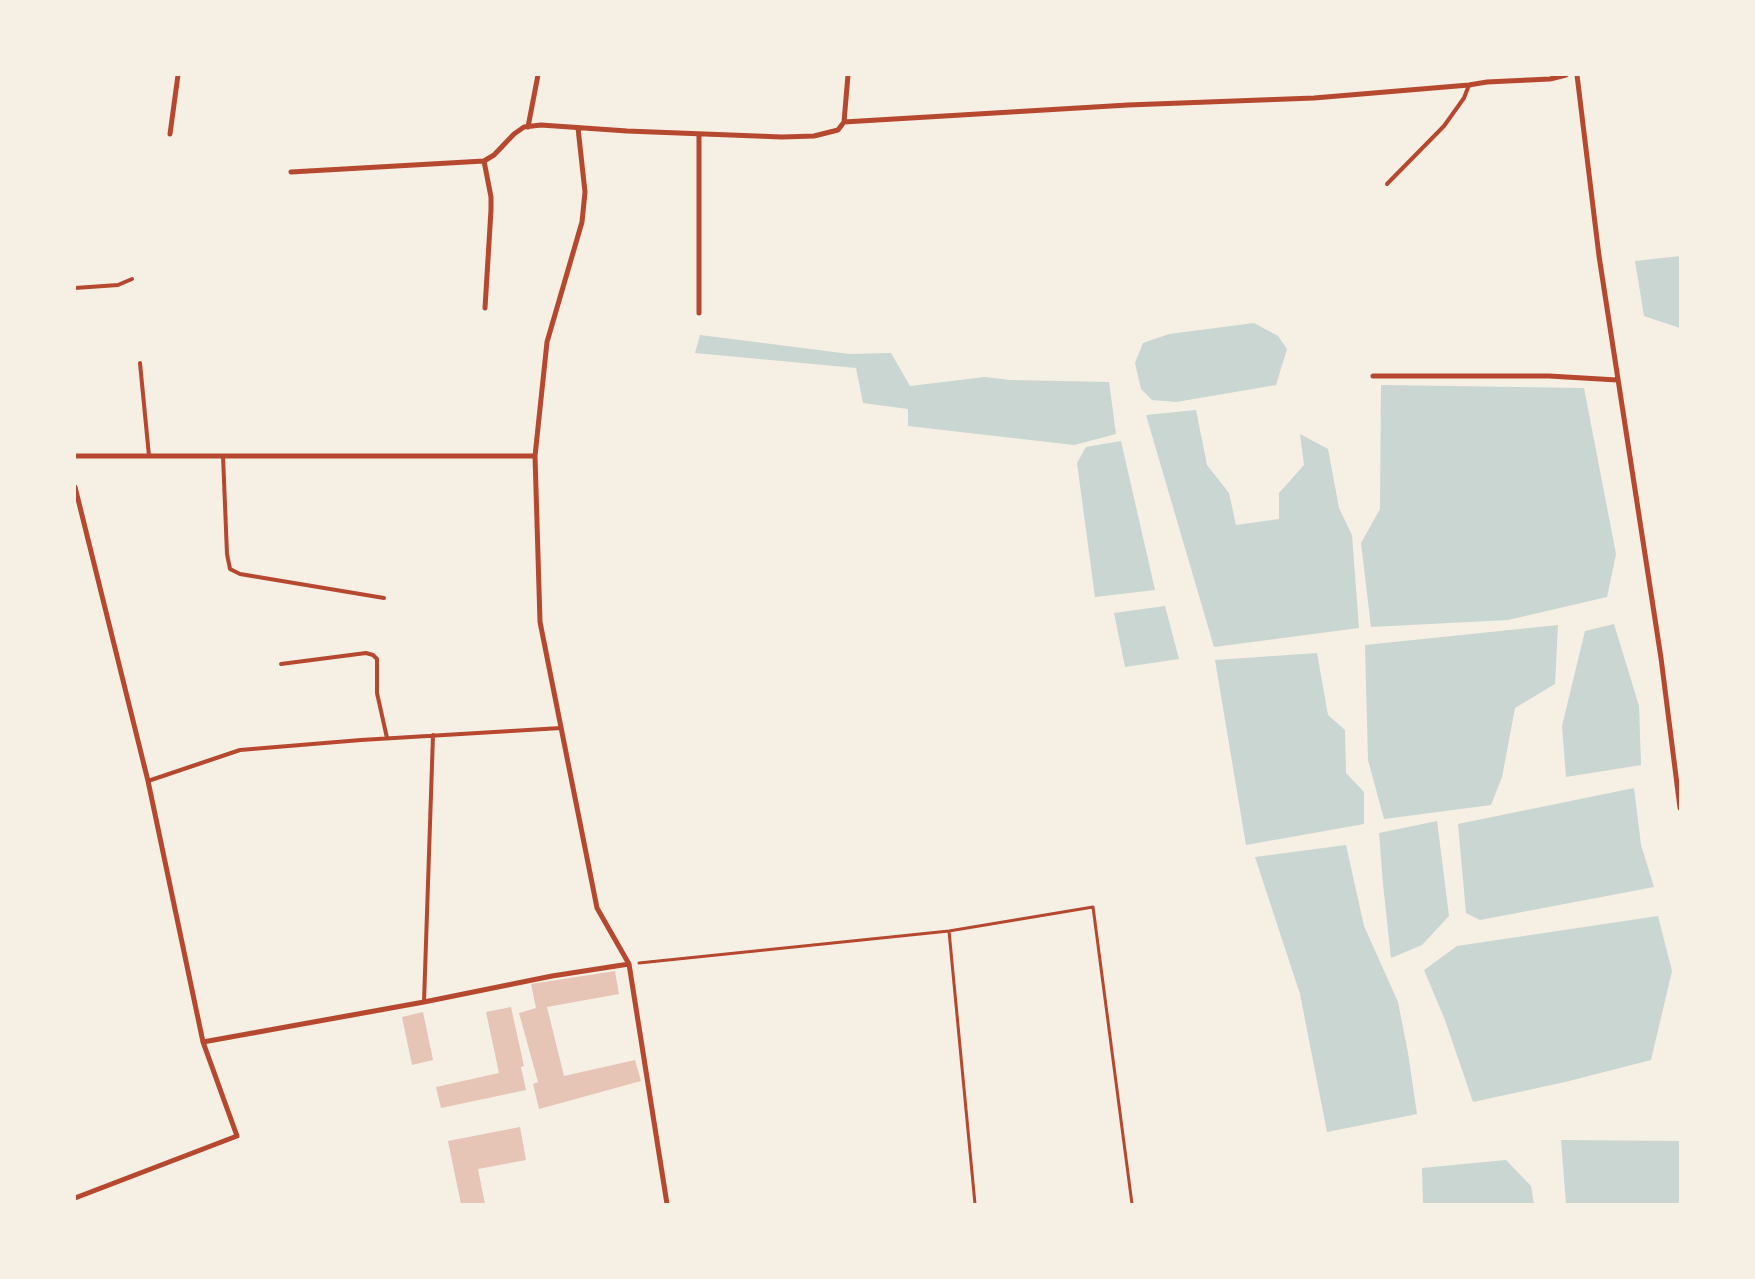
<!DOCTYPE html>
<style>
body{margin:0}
#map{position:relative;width:1755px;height:1279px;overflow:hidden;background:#f6efe4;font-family:"Asap Condensed",sans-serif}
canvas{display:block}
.frame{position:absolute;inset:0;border:76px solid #f6efe4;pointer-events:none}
</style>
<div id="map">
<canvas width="1755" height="1279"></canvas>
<div class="frame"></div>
</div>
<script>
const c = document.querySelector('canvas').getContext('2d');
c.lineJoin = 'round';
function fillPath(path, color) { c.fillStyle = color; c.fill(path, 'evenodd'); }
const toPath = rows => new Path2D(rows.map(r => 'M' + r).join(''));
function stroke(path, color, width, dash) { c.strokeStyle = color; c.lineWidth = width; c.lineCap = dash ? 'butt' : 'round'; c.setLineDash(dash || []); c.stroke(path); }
fillPath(toPath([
 [1680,256,1680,328,1644,316,1635,261],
 [1254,323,1278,336,1287,349,1276,385,1176,402,1152,400,1141,389,1135,363,1143,343,1169,334],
 [700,335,850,354,891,353,910,386,985,377,1010,380,1109,382,1116,434,1074,445,908,426,908,409,863,403,856,368,695,353],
 [1381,385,1584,388,1616,554,1607,597,1508,620,1371,627,1361,543,1380,509],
 [1196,410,1207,465,1229,493,1236,525,1279,519,1279,493,1304,465,1300,434,1328,449,1339,508,1352,535,1359,628,1214,647,1146,415],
 [1121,441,1155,590,1095,597,1077,463,1086,447],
 [1165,606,1179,659,1125,667,1114,613],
 [1614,624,1639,706,1641,765,1566,777,1562,726,1585,631],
 [1558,625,1555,684,1515,708,1502,777,1491,805,1384,819,1368,760,1365,645],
 [1317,653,1328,715,1345,730,1346,773,1364,792,1364,824,1246,845,1215,660],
 [1634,788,1641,845,1654,887,1480,920,1466,913,1458,824],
 [1437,821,1449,916,1422,945,1391,958,1383,884,1379,833],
 [1346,845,1364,926,1398,1002,1408,1053,1417,1114,1327,1132,1300,994,1255,857],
 [1658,916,1672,971,1651,1060,1565,1082,1473,1102,1445,1020,1424,970,1457,946],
 [1561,1140,1680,1141,1680,1204,1566,1204],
 [1506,1160,1531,1186,1534,1204,1423,1204,1422,1168]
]), '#c9d6d2');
fillPath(toPath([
 [615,971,619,994,547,1007,564,1076,635,1060,641,1081,539,1109,533,1084,538,1082,519,1013,536,1008,531,984],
 [511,1007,524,1066,521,1067,526,1090,441,1108,436,1087,499,1073,486,1012],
 [423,1012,433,1060,412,1065,402,1017],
 [520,1127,526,1160,478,1169,485,1204,461,1204,448,1141]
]), '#e6c5b7');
stroke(toPath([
 [949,931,975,1204],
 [639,963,949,931,1093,907,1132,1204]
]), '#b5482f', 3);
stroke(toPath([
 [1387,184,1444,126,1464,98,1469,85],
 [75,288,118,285,132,279],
 [140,363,149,456],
 [223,456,227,554,230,569,240,574,384,598],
 [281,664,366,653,373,655,377,659,377,693,387,738],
 [148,781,240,750,361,740,561,728],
 [424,1002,433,735]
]), '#b5482f', 4);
stroke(toPath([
 [1577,75,1599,256,1661,658,1680,808],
 [844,122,1128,105,1314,98,1469,85,1487,82,1550,79,1566,75],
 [528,127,538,75],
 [170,134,178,75],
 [699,134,699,313],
 [484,161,491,197,491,210,485,308],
 [291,172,484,161,494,155,514,134,524,127,541,125,627,131,782,137,814,136,838,130,844,122,848,75],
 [1373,376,1549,376,1617,380],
 [75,456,535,456,540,622,597,908,629,964,667,1204],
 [535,456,547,342,582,222,585,192,578,128],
 [75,487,148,781,203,1042,237,1136,75,1198],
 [203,1042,424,1002,552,976,629,964]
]), '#b5482f', 5);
</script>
